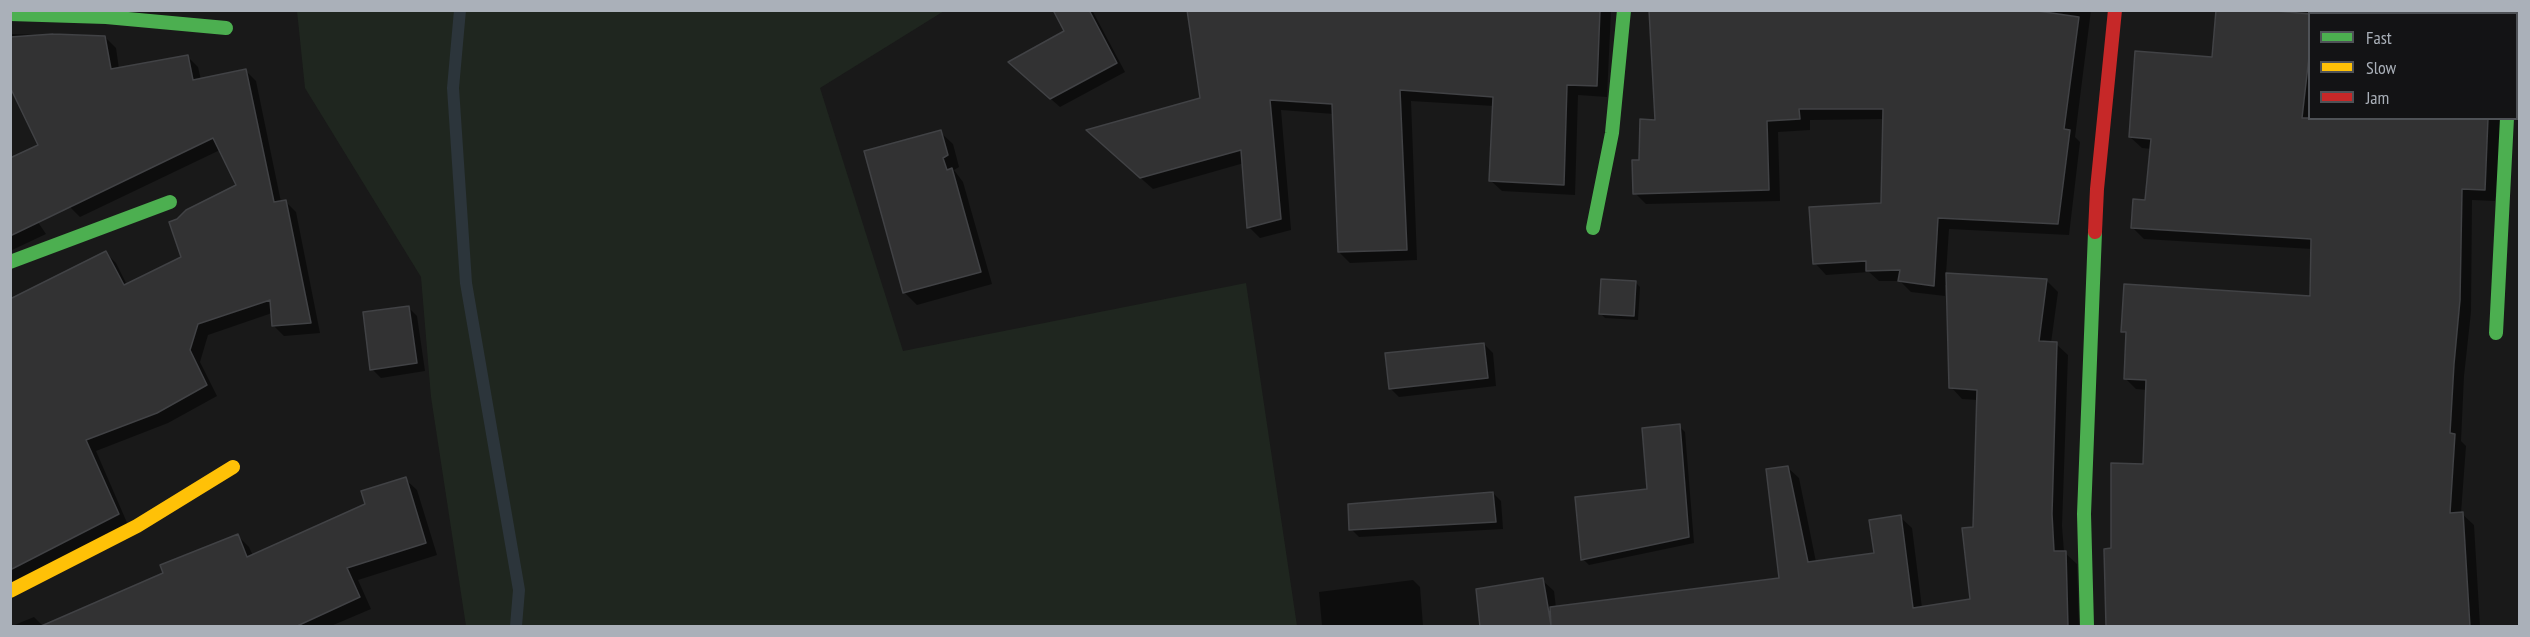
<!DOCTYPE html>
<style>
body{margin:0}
#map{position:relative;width:2530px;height:637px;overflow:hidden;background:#191919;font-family:"PT Sans Narrow",sans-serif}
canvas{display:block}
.frame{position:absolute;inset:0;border:12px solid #aab0b9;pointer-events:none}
.legend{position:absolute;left:2308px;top:12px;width:210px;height:108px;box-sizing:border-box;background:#131315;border:2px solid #4f5257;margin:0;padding:8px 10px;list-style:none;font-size:18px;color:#aab0b9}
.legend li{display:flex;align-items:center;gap:12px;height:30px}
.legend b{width:30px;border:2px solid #4f5257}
</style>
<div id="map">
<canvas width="2530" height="637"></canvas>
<div class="frame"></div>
<ul class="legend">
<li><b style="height:8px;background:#4caf50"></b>Fast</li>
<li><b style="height:8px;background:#ffc107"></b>Slow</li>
<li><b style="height:8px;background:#c62828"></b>Jam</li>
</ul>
</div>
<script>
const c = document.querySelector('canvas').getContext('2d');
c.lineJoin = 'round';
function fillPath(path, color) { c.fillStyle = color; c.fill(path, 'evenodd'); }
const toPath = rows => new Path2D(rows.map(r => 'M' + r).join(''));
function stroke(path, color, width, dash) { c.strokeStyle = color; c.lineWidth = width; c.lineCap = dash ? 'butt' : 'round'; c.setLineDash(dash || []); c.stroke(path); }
fillPath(toPath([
 [297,11,944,11,820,88,903,351,1246,283,1297,626,466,626,431,397,421,277,305,88]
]), '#1f261f');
fillPath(toPath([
 [1054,10,1092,10,1125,72,1060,107,1019,71,1066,31],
 [1188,10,1611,10,1607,97,1578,95,1575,195,1502,191,1490,180,1494,106,1411,101,1417,260,1350,263,1339,252,1334,114,1281,110,1291,230,1260,238,1249,227,1244,163,1153,189,1099,141,1202,99],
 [1651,10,2091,10,2075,137,2080,142,2069,235,1949,229,1946,274,2047,281,2058,292,2051,343,2056,344,2068,355,2062,526,2064,552,2077,564,2079,626,1482,626,1542,580,1554,591,1556,608,1781,580,1787,467,1799,478,1816,562,1875,554,1900,517,1912,528,1922,608,1971,600,1978,400,1962,399,1951,387,1948,285,1945,285,1945,296,1911,292,1900,281,1879,281,1869,272,1826,275,1815,263,1883,204,1884,119,1810,120,1810,130,1778,132,1780,201,1646,204,1635,193,1640,161,1657,122],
 [2310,16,2310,118,2503,118,2495,201,2472,200,2471,312,2464,376,2461,441,2466,446,2461,513,2474,525,2480,626,2107,626,2112,550,2145,465,2147,390,2136,389,2125,378,2128,336,2123,331,2312,297,2312,249,2144,239,2133,228,2147,202,2152,149,2142,148,2130,137,2213,58],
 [10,34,105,37,116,48,119,69,188,57,198,67,201,80,245,70,256,81,281,202,285,201,296,212,320,333,284,336,273,325,272,313,208,335,200,362,217,396,168,423,96,451,128,525,10,583,10,307,106,253,116,263,127,285,183,258,238,186,220,150,80,217,70,207,10,84],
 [2516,61,2520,61,2520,110,2516,111],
 [940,132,953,144,959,167,954,170,963,182,992,284,917,305,905,293,866,152],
 [10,181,46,234,10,251],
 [1636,283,1640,287,1638,320,1605,318,1601,314],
 [408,307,417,316,425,371,381,378,372,369],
 [1484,344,1493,353,1496,386,1399,397,1390,388],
 [1679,426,1685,432,1694,543,1589,565,1583,559,1648,490],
 [405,479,417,490,437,555,358,580,371,609,331,626,12,626,34,617,43,626,165,574,238,536,249,547,253,556,367,505],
 [1493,493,1501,501,1503,529,1359,537,1351,529],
 [1413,580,1420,587,1423,626,1322,626,1319,592]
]), '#0007');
stroke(toPath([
 [460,10,453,88,466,283,519,590,516,626]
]), '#2c353b', 12);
const building = toPath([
 [1053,10,1089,10,1117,63,1050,99,1008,62,1064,31,1053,10],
 [1187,10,1600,10,1597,86,1567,85,1564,185,1489,181,1493,97,1400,90,1407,250,1338,252,1332,104,1270,100,1281,219,1247,228,1241,150,1140,178,1086,130,1200,98,1187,10],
 [1649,10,2031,10,2079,17,2064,129,2070,130,2058,224,1938,218,1934,286,1898,281,1900,270,1866,271,1866,261,1813,264,1809,207,1881,203,1883,109,1799,109,1800,119,1767,121,1769,190,1633,194,1632,160,1639,160,1640,119,1655,120,1649,10],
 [2216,10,2266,10,2310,14,2310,48,2302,118,2488,118,2485,190,2462,189,2460,300,2454,364,2450,433,2455,434,2450,513,2463,512,2470,627,2106,627,2104,549,2111,548,2111,463,2143,464,2146,380,2124,379,2126,332,2121,332,2124,284,2310,296,2311,239,2131,228,2133,199,2145,200,2151,139,2129,137,2135,51,2212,57,2216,10],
 [53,34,105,36,111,69,188,55,193,80,246,69,274,202,286,200,311,323,272,326,270,300,198,324,190,350,207,385,157,413,86,440,119,514,10,570,10,299,106,251,124,285,181,257,169,222,177,219,186,210,236,185,213,138,10,236,10,158,38,145,10,87,10,37,53,34],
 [941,130,948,155,943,158,947,170,952,168,981,272,903,293,864,151,941,130],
 [1946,273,2047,279,2039,341,2057,342,2052,514,2054,551,2066,551,2068,627,1480,627,1476,589,1543,578,1551,625,1550,607,1779,578,1766,469,1788,466,1808,562,1874,553,1869,520,1901,515,1913,608,1970,599,1962,528,1973,527,1977,390,1949,388,1946,273],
 [1601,279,1636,281,1634,316,1599,314,1601,279],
 [409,306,417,363,370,370,363,312,409,306],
 [1484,343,1488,378,1389,389,1385,353,1484,343],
 [1680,424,1689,537,1581,560,1575,497,1647,489,1642,428,1680,424],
 [406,477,426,543,347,568,360,597,295,627,39,627,163,573,160,565,238,534,247,557,365,504,361,491,406,477],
 [1493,492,1496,522,1349,530,1348,504,1493,492]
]);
fillPath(building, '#323233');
stroke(building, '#414245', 1.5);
stroke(toPath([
 [2514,14,2515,10]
]), '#4d4e52', 30);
stroke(toPath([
 [10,14,106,17,226,28],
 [1593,228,1612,133,1624,10],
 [10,262,170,202],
 [2496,333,2507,118],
 [2087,626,2084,514,2095,232]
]), '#4caf50', 14);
stroke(toPath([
 [10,591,137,526,233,467]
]), '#ffc107', 14);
stroke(toPath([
 [2095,232,2097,189,2115,10]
]), '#c62828', 14);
</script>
